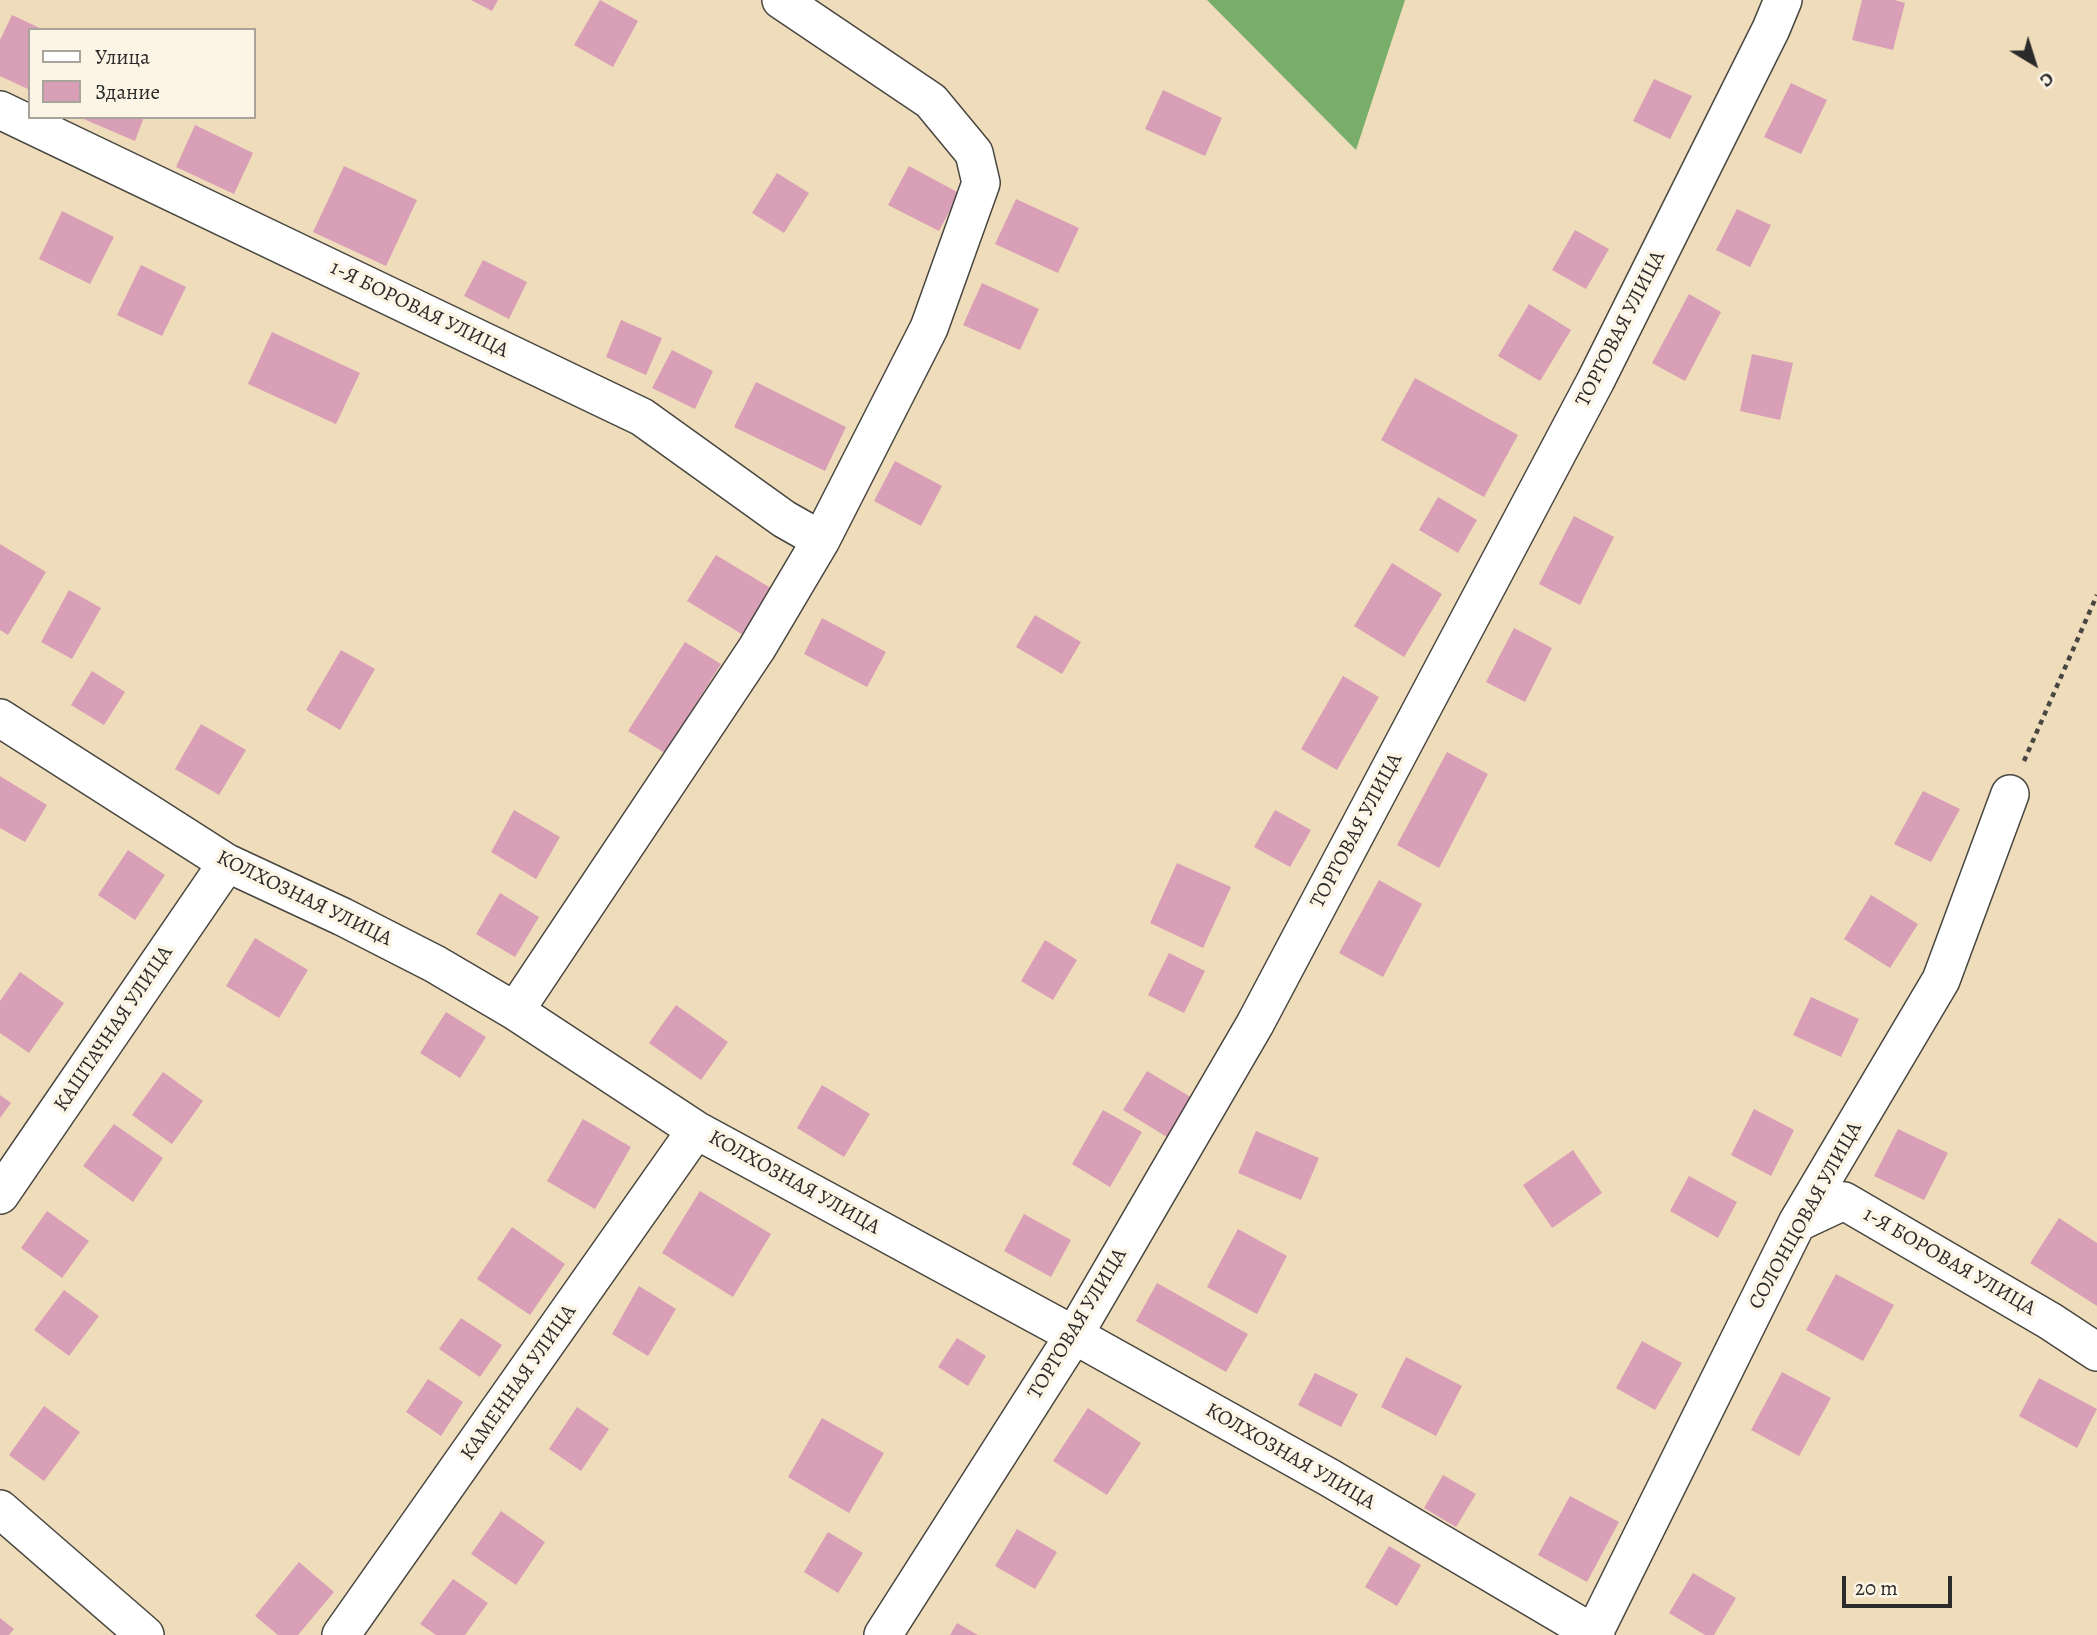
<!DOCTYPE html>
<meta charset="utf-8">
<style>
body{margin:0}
#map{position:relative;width:2097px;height:1635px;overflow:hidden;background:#efdcba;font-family:Alegreya,serif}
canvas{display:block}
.legend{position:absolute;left:28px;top:28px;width:228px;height:91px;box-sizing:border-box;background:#fcf5e5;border:2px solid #a8a49b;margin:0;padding:9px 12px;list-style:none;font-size:21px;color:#2b2b2b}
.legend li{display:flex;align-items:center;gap:14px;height:35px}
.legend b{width:35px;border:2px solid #a8a49b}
.north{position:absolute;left:1999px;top:28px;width:70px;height:70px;-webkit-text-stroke:5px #fcf5e5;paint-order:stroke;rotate:142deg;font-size:19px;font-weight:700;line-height:28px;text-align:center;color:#2b2b2b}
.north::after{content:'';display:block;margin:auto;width:24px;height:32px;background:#2b2b2b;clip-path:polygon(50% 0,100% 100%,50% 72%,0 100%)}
.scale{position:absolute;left:1842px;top:1576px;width:110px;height:32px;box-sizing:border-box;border:4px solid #2b2b2b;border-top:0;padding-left:9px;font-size:21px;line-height:24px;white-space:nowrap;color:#2b2b2b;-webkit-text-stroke:5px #fcf5e5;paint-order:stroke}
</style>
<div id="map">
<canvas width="2097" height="1635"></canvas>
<ul class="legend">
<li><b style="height:9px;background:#fff"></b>Улица</li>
<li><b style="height:19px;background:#d99fb7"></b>Здание</li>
</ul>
<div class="north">С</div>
<div class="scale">20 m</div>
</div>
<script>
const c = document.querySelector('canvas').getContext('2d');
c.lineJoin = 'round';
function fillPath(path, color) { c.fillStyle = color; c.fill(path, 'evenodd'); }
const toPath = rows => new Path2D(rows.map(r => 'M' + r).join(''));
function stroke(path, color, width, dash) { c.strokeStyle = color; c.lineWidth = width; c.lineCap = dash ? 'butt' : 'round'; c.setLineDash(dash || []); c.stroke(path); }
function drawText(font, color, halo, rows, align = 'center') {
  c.font = font + ' Alegreya,serif'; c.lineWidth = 7; c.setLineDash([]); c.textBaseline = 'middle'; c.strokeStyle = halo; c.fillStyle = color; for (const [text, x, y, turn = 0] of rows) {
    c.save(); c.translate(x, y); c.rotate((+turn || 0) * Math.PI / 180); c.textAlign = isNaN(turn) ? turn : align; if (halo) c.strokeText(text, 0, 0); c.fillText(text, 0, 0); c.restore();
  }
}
fillPath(toPath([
 [1207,0,1405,0,1356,150]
]), '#78ad6a');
fillPath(toPath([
 [471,0,498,0,492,11],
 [600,0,638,21,613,67,574,45],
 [1862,0,1895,0,1905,3,1893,50,1852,40],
 [12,15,44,30,30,30,30,90,0,76,0,40],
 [1654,79,1692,96,1670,139,1633,121],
 [1791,83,1827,100,1801,154,1764,137],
 [1163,90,1222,118,1205,156,1145,129],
 [79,117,144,117,135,141],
 [195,125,253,153,234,194,176,167],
 [344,166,417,200,386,266,313,232],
 [909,166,959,193,939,231,888,205],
 [777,173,809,193,784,233,752,213],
 [1016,199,1079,228,1058,273,995,244],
 [1737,209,1771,225,1750,267,1716,250],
 [62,211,114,237,90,284,39,259],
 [1575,230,1609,249,1586,289,1552,270],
 [483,260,527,282,509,319,464,296],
 [141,265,186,287,162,336,117,315],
 [982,283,1039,309,1020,350,963,325],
 [1689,294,1721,312,1685,381,1652,363],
 [1529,304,1571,330,1540,381,1498,356],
 [621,320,662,338,646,375,606,357],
 [272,332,360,373,336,424,248,384],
 [672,350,713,371,695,409,652,388],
 [1752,354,1793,363,1780,420,1740,411],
 [1415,378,1518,435,1484,497,1381,440],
 [756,382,846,427,825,471,734,427],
 [895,461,942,486,921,526,874,501],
 [1438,497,1477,520,1458,553,1419,530],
 [1574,516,1614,537,1580,605,1539,584],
 [0,544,46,572,8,635,0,630],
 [716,555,774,590,745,636,687,601],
 [1392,563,1442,594,1404,657,1354,626],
 [69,590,101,608,72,659,41,642],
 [1035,615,1081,642,1062,674,1016,647],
 [822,618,886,652,867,687,804,654],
 [1514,628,1552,648,1525,702,1486,682],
 [685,642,721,664,665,753,628,731],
 [341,650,375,669,340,730,306,710],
 [92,671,125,692,104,725,71,705],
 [1343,676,1379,697,1337,770,1301,749],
 [201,724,246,750,219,795,175,769],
 [1447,752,1488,774,1439,868,1397,845],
 [0,776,47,805,25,842,0,828],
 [1923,791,1960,809,1931,862,1894,844],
 [514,810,560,837,536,879,491,852],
 [1275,810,1311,830,1290,867,1254,847],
 [128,850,165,875,135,920,98,895],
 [1177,863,1231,887,1203,948,1150,923],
 [1379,880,1422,904,1383,977,1339,953],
 [500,893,539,917,515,957,476,934],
 [1871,895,1918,924,1890,968,1844,939],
 [255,938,308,970,279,1018,226,986],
 [1045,940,1077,960,1053,1000,1021,981],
 [1169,953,1205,971,1184,1013,1148,995],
 [20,972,64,1003,29,1053,0,1033,0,1001],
 [1811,997,1859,1019,1841,1057,1793,1035],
 [676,1005,728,1042,701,1080,649,1043],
 [446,1012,486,1037,460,1078,420,1053],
 [1147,1071,1194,1099,1170,1139,1123,1110],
 [163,1072,203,1101,172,1144,132,1115],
 [822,1085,870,1114,844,1157,797,1128],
 [0,1095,11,1103,0,1118],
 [1754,1109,1794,1130,1771,1176,1731,1155],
 [1103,1110,1142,1132,1110,1187,1072,1164],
 [583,1119,631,1147,595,1209,547,1181],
 [114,1124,163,1158,133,1202,83,1166],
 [1898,1129,1948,1153,1924,1200,1874,1176],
 [1256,1131,1319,1158,1301,1200,1238,1173],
 [1573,1150,1602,1193,1552,1228,1523,1185],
 [1689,1176,1737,1202,1718,1238,1670,1211],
 [700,1191,771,1234,733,1297,662,1253],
 [47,1211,89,1241,62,1278,21,1248],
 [1024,1214,1071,1240,1051,1277,1004,1251],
 [2059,1218,2097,1243,2097,1306,2030,1263],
 [512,1227,565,1264,530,1315,477,1279],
 [1238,1229,1287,1256,1257,1314,1207,1287],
 [1836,1274,1894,1305,1863,1361,1806,1330],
 [1157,1283,1248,1334,1226,1372,1136,1321],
 [639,1286,676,1309,648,1356,612,1334],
 [64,1290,99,1316,69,1356,34,1330],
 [461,1318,502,1345,480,1377,439,1349],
 [957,1338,986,1356,968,1386,938,1367],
 [1642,1341,1682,1363,1655,1410,1616,1388],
 [1406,1357,1462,1386,1436,1436,1381,1407],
 [1782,1372,1831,1398,1799,1456,1751,1430],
 [1315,1373,1358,1394,1341,1427,1298,1405],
 [2039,1378,2097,1409,2077,1448,2019,1416],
 [428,1379,463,1402,441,1436,406,1412],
 [44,1406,80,1432,44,1481,9,1455],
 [577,1407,609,1429,581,1471,549,1449],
 [1088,1408,1141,1443,1107,1495,1053,1461],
 [822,1418,884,1453,849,1513,788,1477],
 [1443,1475,1476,1494,1456,1527,1424,1508],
 [1570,1496,1619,1522,1587,1582,1538,1555],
 [501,1511,545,1542,516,1585,471,1554],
 [1017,1529,1057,1552,1035,1589,995,1566],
 [828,1532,863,1553,838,1593,804,1572],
 [1389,1546,1421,1565,1397,1606,1365,1587],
 [299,1562,334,1592,298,1635,278,1635,255,1616],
 [1693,1573,1736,1598,1714,1635,1705,1635,1669,1613],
 [453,1579,488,1603,465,1635,436,1635,420,1624],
 [0,1618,14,1629,9,1635,0,1635],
 [957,1623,978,1635,950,1635]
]), '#d99fb7');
const minor = toPath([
 [0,110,642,417,784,519,821,540],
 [0,718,227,863,343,917,435,964,515,1011,696,1130,1074,1335,1330,1478,1596,1635],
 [515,1011,757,648,821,540,929,328,981,183,974,153,931,101,781,0],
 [0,1195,227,863],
 [1797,1223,1844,1201,2050,1321,2097,1352],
 [0,1509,145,1635],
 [341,1635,696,1130],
 [883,1635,1074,1335,1255,1024,1596,380,1771,29,1783,0],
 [1593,1635,1797,1223,1941,980,2010,794]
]);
stroke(minor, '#484640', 40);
stroke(toPath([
 [2024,761,2097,595]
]), '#484640', 4.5, [5, 5]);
stroke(minor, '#fff', 37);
drawText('21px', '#2b2b2b', '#fcf5e5', [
 ["1-Я БОРОВАЯ УЛИЦА",419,310,26],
 ["ТОРГОВАЯ УЛИЦА",1621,329,-63],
 ["ТОРГОВАЯ УЛИЦА",1357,831,-62],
 ["КОЛХОЗНАЯ УЛИЦА",304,899,26],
 ["КАШТАЧНАЯ УЛИЦА",114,1029,-56],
 ["КОЛХОЗНАЯ УЛИЦА",794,1183,29],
 ["СОЛОНЦОВАЯ УЛИЦА",1806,1216,-61],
 ["1-Я БОРОВАЯ УЛИЦА",1949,1262,30],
 ["ТОРГОВАЯ УЛИЦА",1078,1324,-59],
 ["КАМЕННАЯ УЛИЦА",519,1383,-55],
 ["КОЛХОЗНАЯ УЛИЦА",1290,1457,30]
]);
</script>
